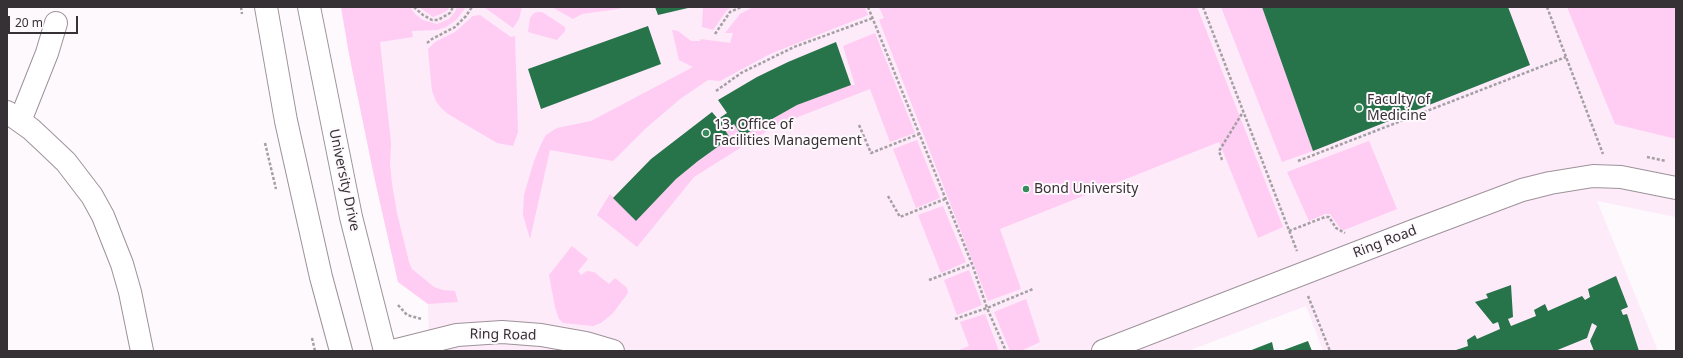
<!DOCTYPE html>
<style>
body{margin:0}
#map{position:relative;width:1683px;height:358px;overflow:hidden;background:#fef9fd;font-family:"Noto Sans",sans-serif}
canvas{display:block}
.frame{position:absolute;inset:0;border:8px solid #363135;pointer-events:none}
.scale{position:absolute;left:8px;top:16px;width:70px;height:18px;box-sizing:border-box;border:2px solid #363135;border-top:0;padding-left:5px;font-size:12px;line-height:14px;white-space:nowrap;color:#363135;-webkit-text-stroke:3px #fef9fd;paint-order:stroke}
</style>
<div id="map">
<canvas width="1683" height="358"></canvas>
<div class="frame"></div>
<div class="scale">20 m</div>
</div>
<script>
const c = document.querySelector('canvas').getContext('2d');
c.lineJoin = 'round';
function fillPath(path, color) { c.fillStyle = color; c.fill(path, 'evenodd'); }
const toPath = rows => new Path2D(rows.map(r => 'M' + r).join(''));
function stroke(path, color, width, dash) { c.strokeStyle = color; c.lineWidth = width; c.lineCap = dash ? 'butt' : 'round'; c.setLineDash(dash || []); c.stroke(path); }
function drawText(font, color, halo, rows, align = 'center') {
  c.font = font + ' "Noto Sans",sans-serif'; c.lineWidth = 4; c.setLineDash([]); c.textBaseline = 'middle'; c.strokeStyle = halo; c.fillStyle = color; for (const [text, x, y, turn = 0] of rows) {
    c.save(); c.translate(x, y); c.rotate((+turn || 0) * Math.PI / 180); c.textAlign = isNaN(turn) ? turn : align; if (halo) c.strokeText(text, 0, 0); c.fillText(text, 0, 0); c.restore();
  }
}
fillPath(toPath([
 [341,7,1676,7,1676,217,1597,201,1658,351,1323,351,1306,306,1188,351,429,351,428,304,398,282,374,176,349,54]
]), '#fdebf9');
fillPath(toPath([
 [341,7,410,7,416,15,423,20,437,24,449,19,455,12,457,7,466,7,456,20,446,27,437,30,412,31,413,37,380,42,391,143,390,164,392,184,397,213,409,262,412,269,434,287,443,290,455,291,458,302,428,304,398,282,374,176,349,54],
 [419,7,449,7,448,10,443,13,433,17],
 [484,7,522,7,519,19,513,28],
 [552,7,625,7,618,9,582,14,573,19],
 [703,7,732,7,727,10,713,30,702,27],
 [753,7,865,7,868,15,770,54,720,81,708,80,680,99,645,129,613,161,550,150,530,239,523,215,524,195,534,161,542,142,546,135,557,128,591,121,693,67,679,60,672,30,678,31,691,41,700,41,701,39,730,43,733,33,725,33,740,14],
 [879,7,1197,7,1283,227,1258,238,1219,142,1000,229,1021,289,988,301,879,20,884,18],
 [1221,7,1262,7,1313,151,1282,162],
 [1567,7,1676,7,1676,139,1615,124],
 [538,12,542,12,565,27,565,31,557,40,528,32,530,18,534,13],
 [480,15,508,35,511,37,515,36,518,132,513,146,497,143,448,114,441,108,436,101,432,91,428,49,435,42,455,32,473,16],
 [875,33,915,133,890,142,870,89,775,126,694,177,637,247,597,215,610,194,636,221,676,179,698,161,730,138,725,130,734,124,742,136,797,105,851,85,855,85,843,46],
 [917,140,940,198,916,208,893,149],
 [1369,141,1397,209,1347,229,1343,230,1340,228,1330,214,1325,214,1309,221,1287,172],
 [943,206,966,262,941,273,918,215],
 [572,246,588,259,578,271,581,275,587,271,594,272,609,284,615,278,627,288,628,293,613,313,601,323,593,326,563,323,559,319,555,307,549,275],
 [969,270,982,305,957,315,944,280],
 [1026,299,1040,342,1021,351,1010,351,994,312],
 [985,314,999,351,957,351,969,346,960,322]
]), '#ffccf3');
fillPath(toPath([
 [655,7,688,7,688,8,658,15],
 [1262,7,1508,7,1530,65,1313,151],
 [648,26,661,64,541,109,528,69],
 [836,42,851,85,797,105,742,136,734,124,725,130,730,138,698,161,676,179,636,221,613,198,651,159,712,112,718,119,727,113,718,100,757,77,788,62],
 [1616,276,1628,307,1621,310,1623,315,1627,314,1639,351,1594,351,1590,341,1597,326,1592,323,1587,338,1555,351,1453,351,1468,346,1467,340,1475,335,1477,339,1500,329,1498,322,1493,324,1475,302,1488,298,1486,294,1511,285,1513,317,1508,319,1511,326,1536,316,1534,310,1545,304,1548,311,1582,296,1585,300,1590,297,1588,289],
 [1308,341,1312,351,1281,351],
 [1272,342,1274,351,1249,351]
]), '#27734a');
const minor = toPath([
 [266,7,286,121,321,277,341,351],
 [309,7,351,217,385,351],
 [7,112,31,129,46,143,66,162,92,196,103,216,122,264,130,292,142,351],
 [20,121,47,53,56,23],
 [393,351,457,335,502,332,541,335,586,343,613,351],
 [1103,351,1413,231,1522,190,1550,183,1593,176,1621,177,1676,188]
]);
stroke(minor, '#9d929a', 24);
stroke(toPath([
 [241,7,242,14],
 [414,7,423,15,432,20,438,20,450,13,453,7],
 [868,7,972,264,987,308,1006,351],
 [1203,7,1297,251],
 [1547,7,1603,154],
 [715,34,730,12,741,7],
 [427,43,432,39,455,27,466,16,472,7],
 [716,91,741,73,794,47,873,18],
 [859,125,871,153,919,134],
 [265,143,276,189],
 [1647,157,1666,161],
 [1222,160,1219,151,1243,112],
 [1298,161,1566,57],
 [888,196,900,217,945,199],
 [1289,231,1325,217,1329,217,1336,228,1345,233],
 [929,280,972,264],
 [1308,296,1330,351],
 [398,305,407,315,422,319],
 [955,319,987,308,1033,289],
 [312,338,315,351]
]), '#a49fa3', 2.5, [3, 2]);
stroke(minor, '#fff', 22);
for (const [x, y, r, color] of [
 [1359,108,4,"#388b5d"],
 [706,133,4,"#388b5d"],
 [1026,189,4,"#388b5d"]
]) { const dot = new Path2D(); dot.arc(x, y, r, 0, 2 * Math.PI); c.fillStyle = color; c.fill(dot); stroke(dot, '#fef9fd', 1.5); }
drawText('14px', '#363135', '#fef9fd', [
 ["Faculty of",1367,100],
 ["Medicine",1367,116],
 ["13. Office of",714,125],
 ["Facilities Management",714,141],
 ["Bond University",1034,189]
], 'left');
drawText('14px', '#363135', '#fef9fd', [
 ["University Drive",344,180,78],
 ["Ring Road",1385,242,-21],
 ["Ring Road",503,335,1]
]);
</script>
